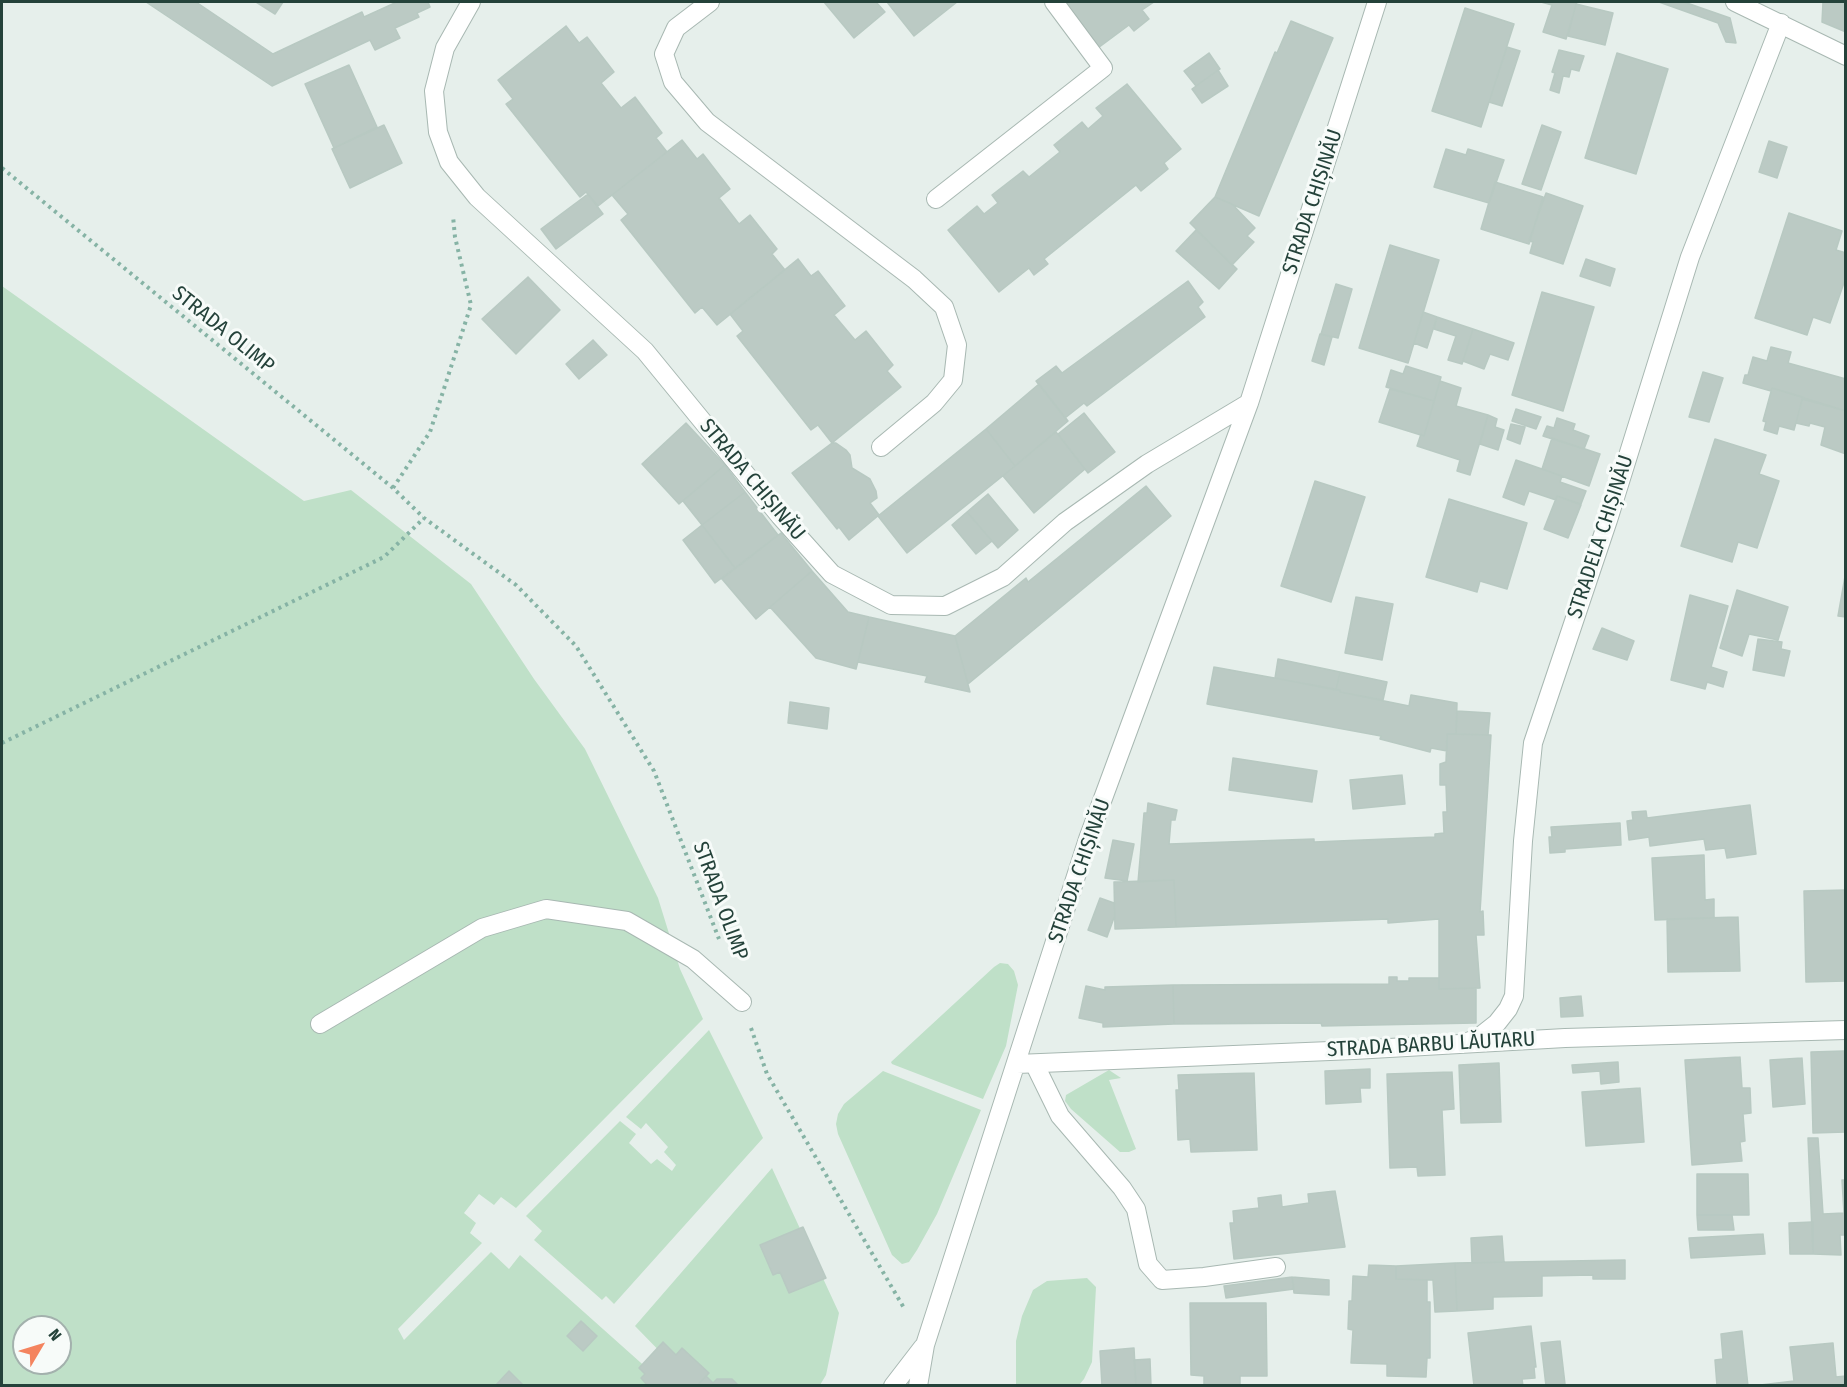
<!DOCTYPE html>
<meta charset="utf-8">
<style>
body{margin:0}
#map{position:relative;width:1847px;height:1387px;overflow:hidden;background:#e6efeb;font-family:"Fira Sans Condensed",sans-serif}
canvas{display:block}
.frame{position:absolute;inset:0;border:3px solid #24423a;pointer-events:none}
.north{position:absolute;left:12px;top:1315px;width:60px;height:60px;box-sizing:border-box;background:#f7fbf9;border:2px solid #a3b1ad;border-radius:50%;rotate:52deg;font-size:16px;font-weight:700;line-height:24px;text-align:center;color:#24423a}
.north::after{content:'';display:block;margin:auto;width:21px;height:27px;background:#f4845f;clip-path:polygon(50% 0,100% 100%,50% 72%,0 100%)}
</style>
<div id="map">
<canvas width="1847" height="1387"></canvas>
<div class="frame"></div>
<div class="north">N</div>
</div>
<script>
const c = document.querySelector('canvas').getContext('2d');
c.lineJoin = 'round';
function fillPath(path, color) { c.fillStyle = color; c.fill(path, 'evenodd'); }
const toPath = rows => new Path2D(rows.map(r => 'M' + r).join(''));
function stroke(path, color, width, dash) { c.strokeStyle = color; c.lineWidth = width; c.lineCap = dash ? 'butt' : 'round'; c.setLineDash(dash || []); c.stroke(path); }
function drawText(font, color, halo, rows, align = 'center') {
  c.font = font + ' "Fira Sans Condensed",sans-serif'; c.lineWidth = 6; c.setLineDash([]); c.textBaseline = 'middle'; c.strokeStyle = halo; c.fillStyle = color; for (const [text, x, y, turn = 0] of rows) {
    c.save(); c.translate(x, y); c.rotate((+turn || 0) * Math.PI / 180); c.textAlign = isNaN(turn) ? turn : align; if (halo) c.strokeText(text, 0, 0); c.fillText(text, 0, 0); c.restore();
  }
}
fillPath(toPath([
 [2,286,304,501,351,490,471,584,534,679,585,749,658,898,680,969,703,1019,516,1208,501,1197,494,1205,479,1194,464,1213,476,1223,470,1233,482,1243,398,1329,404,1340,491,1252,509,1269,520,1255,659,1379,672,1364,635,1326,772,1168,839,1313,826,1375,820,1385,2,1385],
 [24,1327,60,1327,60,1363,24,1363],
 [1000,963,1008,964,1014,971,1018,985,1006,1046,983,1099,892,1064,891,1062,994,967],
 [709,1030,763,1138,614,1304,606,1296,602,1300,534,1240,542,1231,526,1216,620,1121,636,1134,629,1143,651,1164,657,1159,672,1171,676,1165,664,1152,668,1147,646,1123,641,1129,626,1117],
 [1109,1070,1121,1078,1109,1080,1136,1149,1129,1152,1120,1152,1071,1109,1065,1101,1066,1095],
 [883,1071,981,1110,937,1214,917,1250,909,1262,902,1264,892,1255,838,1134,836,1124,838,1114,844,1104],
 [1087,1278,1096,1287,1092,1362,1084,1379,1079,1385,1016,1385,1016,1341,1022,1316,1033,1290,1047,1281]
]), '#bfe0c8');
const building = toPath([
 [146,2,196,2,273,54,362,12,364,17,397,2,428,2,430,7,417,13,419,17,395,28,400,38,375,50,370,40,272,86,146,2],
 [256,2,283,2,275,14,256,2],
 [824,2,876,2,885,12,854,38,824,2],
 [887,2,957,2,914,36,887,2],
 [1064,2,1154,2,1142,10,1149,19,1134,31,1129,25,1098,48,1064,2],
 [1541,2,1577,2,1566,39,1543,32,1552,5,1541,2],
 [1659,2,1684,2,1730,18,1736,43,1726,42,1718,23,1659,2],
 [1823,2,1846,2,1846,32,1822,22,1823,2],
 [1576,4,1613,13,1605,45,1568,36,1576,4],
 [1465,8,1514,24,1481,127,1432,111,1465,8],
 [1291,21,1333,38,1259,216,1215,197,1275,52,1277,53,1291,21],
 [566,26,579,43,587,37,614,72,601,83,621,108,635,97,662,133,656,138,667,152,598,206,586,192,580,197,506,104,513,99,498,80,566,26],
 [1507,47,1520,51,1502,106,1489,102,1507,47],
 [1559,50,1584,56,1579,71,1571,69,1569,77,1563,76,1559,93,1550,90,1555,73,1552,72,1559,50],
 [1209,53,1220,69,1196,86,1184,71,1209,53],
 [1617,53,1668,69,1636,174,1585,158,1617,53],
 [349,65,377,127,334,148,305,84,349,65],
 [1218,70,1228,86,1202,103,1192,89,1218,70],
 [1127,84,1181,149,1164,163,1168,169,1141,191,1136,185,1044,259,1048,264,1034,275,1029,268,999,292,948,230,977,206,984,214,998,203,992,195,1023,171,1029,177,1060,152,1054,145,1082,122,1088,129,1103,116,1096,108,1127,84],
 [384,125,402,163,350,188,332,149,384,125],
 [1542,125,1561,132,1541,190,1522,184,1542,125],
 [682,140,697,159,703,154,730,189,719,198,739,224,750,215,777,249,772,254,785,270,717,325,702,307,695,313,621,220,628,214,612,195,682,140],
 [1769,141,1787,147,1777,178,1759,172,1769,141],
 [1446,149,1466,155,1468,149,1504,160,1489,203,1434,187,1446,149],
 [1495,182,1543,197,1529,244,1481,229,1495,182],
 [1546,193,1583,206,1563,264,1530,253,1533,242,1529,241,1546,193],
 [588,194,603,214,556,249,541,229,588,194],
 [1215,197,1232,204,1255,228,1247,236,1254,242,1232,265,1190,223,1215,197],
 [1789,213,1842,231,1836,250,1846,253,1846,277,1830,323,1813,317,1807,335,1755,318,1789,213],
 [1196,230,1237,269,1219,289,1176,251,1196,230],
 [1390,245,1439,260,1408,363,1359,348,1390,245],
 [798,259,811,276,818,271,845,306,834,315,855,340,866,331,893,365,887,371,901,387,832,443,818,425,811,430,737,336,743,331,730,314,798,259],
 [1586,259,1615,269,1610,286,1580,276,1586,259],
 [528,277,560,310,516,354,482,319,528,277],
 [1188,281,1203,302,1198,307,1205,317,1087,406,1084,403,1065,418,1036,381,1056,366,1062,373,1188,281],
 [1336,284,1352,289,1338,338,1321,334,1336,284],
 [1542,292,1594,307,1563,411,1512,395,1542,292],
 [1423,312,1437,317,1427,348,1414,343,1423,312],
 [1437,317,1473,329,1462,364,1448,360,1456,336,1434,329,1437,317],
 [1473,329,1514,343,1508,360,1490,354,1484,369,1463,361,1473,329],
 [1320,334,1332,337,1324,365,1312,361,1320,334],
 [593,340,607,355,579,379,566,364,593,340],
 [1771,347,1791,352,1788,363,1846,379,1846,411,1772,388,1771,391,1743,383,1745,375,1748,375,1753,357,1767,361,1771,347],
 [1406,366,1441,377,1434,401,1386,387,1391,370,1403,374,1406,366],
 [1703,372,1723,378,1709,422,1689,417,1703,372],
 [1440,381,1461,388,1456,406,1488,415,1470,475,1457,471,1460,460,1417,446,1421,434,1424,436,1440,381],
 [1039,384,1068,421,1015,466,986,429,1039,384],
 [1772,388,1803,397,1794,430,1779,426,1777,434,1764,430,1766,422,1763,421,1772,388],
 [1390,389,1434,401,1424,436,1379,422,1390,389],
 [1802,399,1846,411,1846,454,1821,445,1825,427,1810,423,1809,426,1796,423,1802,399],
 [1516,409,1541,417,1536,429,1512,421,1516,409],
 [1084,413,1115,452,1088,473,1058,434,1084,413],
 [1488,415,1497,419,1495,427,1504,430,1498,450,1480,444,1488,415],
 [1557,418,1575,424,1573,430,1589,436,1584,449,1543,436,1547,426,1554,428,1557,418],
 [686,423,725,465,679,504,642,464,686,423],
 [1511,424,1525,427,1520,444,1507,439,1511,424],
 [986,429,1015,466,907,553,878,516,986,429],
 [1056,432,1085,469,1034,513,1003,476,1056,432],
 [1552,438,1600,454,1589,486,1542,469,1552,438],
 [1715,439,1766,455,1759,474,1779,481,1757,548,1738,542,1732,562,1681,546,1715,439],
 [832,443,836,443,846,450,850,455,852,468,870,479,876,491,877,498,870,503,879,515,849,540,839,527,837,529,792,473,832,443],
 [1516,460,1562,476,1560,482,1586,491,1581,504,1557,496,1556,500,1529,491,1524,505,1503,497,1516,460],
 [725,465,745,492,702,525,683,501,725,465],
 [1315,481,1365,497,1331,602,1281,586,1315,481],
 [1146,486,1171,516,968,684,955,636,1026,578,1028,582,1146,486],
 [745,492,778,535,735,568,702,525,745,492],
 [988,494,1018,530,998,548,967,512,988,494],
 [1557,496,1581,505,1568,538,1544,529,1557,496],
 [1449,499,1527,523,1507,589,1480,581,1477,592,1426,577,1449,499],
 [967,512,992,541,976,554,952,525,967,512],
 [702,525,735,568,715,583,683,540,702,525],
 [781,533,812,571,756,619,722,579,781,533],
 [812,571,848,612,869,617,856,669,816,658,770,607,812,571],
 [1846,571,1846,617,1838,616,1846,571],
 [1737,590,1788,607,1778,640,1749,634,1742,656,1720,648,1737,590],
 [1690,595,1728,606,1711,667,1727,672,1723,687,1707,682,1705,689,1671,680,1690,595],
 [1356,597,1393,604,1382,660,1345,653,1356,597],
 [869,617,955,636,970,692,925,682,927,676,858,662,869,617],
 [1602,628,1634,641,1627,660,1593,649,1602,628],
 [1758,639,1782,642,1781,649,1790,651,1784,676,1753,670,1758,639],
 [1278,659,1340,672,1336,690,1275,678,1278,659],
 [1214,667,1340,690,1340,692,1409,706,1411,695,1457,703,1456,734,1447,734,1447,751,1431,748,1430,752,1380,739,1381,736,1207,704,1214,667],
 [1340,672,1387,682,1383,700,1340,692,1340,690,1336,690,1340,672],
 [790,702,829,708,827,729,788,723,790,702],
 [1457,711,1490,713,1488,735,1456,734,1457,711],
 [1447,734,1491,735,1480,912,1483,911,1484,935,1476,935,1480,988,1439,989,1439,919,1388,923,1388,919,1176,927,1174,880,1138,882,1144,813,1147,813,1148,803,1177,810,1175,820,1171,820,1169,844,1314,839,1314,842,1435,837,1435,834,1444,833,1443,812,1447,812,1446,785,1440,785,1440,764,1446,762,1447,734],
 [1233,758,1317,771,1312,802,1229,790,1233,758],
 [1402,775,1405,804,1353,809,1350,780,1402,775],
 [1750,805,1756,854,1727,858,1725,848,1706,850,1704,839,1650,846,1649,837,1629,840,1627,821,1633,820,1632,812,1646,811,1647,818,1750,805],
 [1620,823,1621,845,1565,849,1565,852,1550,853,1549,837,1552,837,1551,827,1620,823],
 [1113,840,1134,844,1127,881,1105,878,1113,840],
 [1704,855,1705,900,1714,899,1714,918,1655,920,1652,858,1704,855],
 [1174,880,1176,927,1115,929,1114,882,1174,880],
 [1846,890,1846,981,1806,982,1804,891,1846,890],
 [1100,898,1114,903,1115,915,1107,937,1088,930,1100,898],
 [1738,917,1740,971,1668,972,1667,919,1738,917],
 [1389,977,1397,977,1397,981,1409,981,1409,978,1439,978,1439,989,1476,988,1476,1023,1322,1026,1321,1023,1174,1024,1173,985,1389,984,1389,977],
 [1173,985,1174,1024,1103,1027,1103,1023,1079,1018,1086,986,1105,990,1105,987,1173,985],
 [1581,996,1583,1016,1561,1017,1560,998,1581,996],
 [1844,1051,1846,1132,1813,1133,1811,1052,1844,1051],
 [1740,1057,1742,1088,1750,1088,1751,1113,1743,1114,1745,1141,1740,1142,1742,1161,1692,1165,1685,1060,1740,1057],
 [1802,1058,1805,1104,1773,1107,1770,1060,1802,1058],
 [1618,1062,1619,1082,1601,1084,1600,1071,1573,1073,1572,1065,1618,1062],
 [1499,1063,1501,1122,1461,1123,1459,1065,1499,1063],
 [1370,1069,1370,1088,1360,1088,1361,1102,1326,1104,1325,1071,1370,1069],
 [1452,1072,1454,1109,1442,1110,1445,1175,1418,1176,1417,1167,1390,1168,1387,1074,1452,1072],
 [1254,1073,1257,1150,1191,1152,1190,1139,1178,1140,1176,1090,1179,1090,1178,1075,1254,1073],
 [1640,1088,1644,1142,1586,1146,1582,1092,1640,1088],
 [1808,1138,1818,1138,1823,1214,1844,1213,1842,1180,1846,1180,1846,1235,1840,1235,1841,1255,1813,1254,1808,1138],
 [1697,1174,1748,1174,1749,1215,1697,1215,1697,1174],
 [1335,1191,1345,1247,1234,1259,1230,1223,1234,1223,1233,1211,1259,1208,1258,1198,1281,1195,1282,1207,1309,1203,1308,1194,1335,1191],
 [1697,1215,1732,1215,1734,1230,1698,1230,1697,1215],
 [1813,1222,1813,1254,1790,1254,1789,1223,1813,1222],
 [803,1227,826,1278,789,1293,780,1272,773,1275,760,1245,803,1227],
 [1763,1234,1765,1254,1691,1258,1689,1238,1763,1234],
 [1502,1236,1504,1262,1472,1263,1471,1238,1502,1236],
 [1625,1260,1625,1279,1593,1279,1593,1275,1542,1276,1542,1296,1493,1297,1493,1309,1457,1311,1455,1263,1625,1260],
 [1455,1263,1457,1311,1435,1312,1433,1280,1396,1279,1396,1266,1455,1263],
 [1369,1265,1396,1266,1396,1279,1427,1280,1427,1302,1430,1302,1430,1358,1427,1358,1426,1377,1387,1376,1387,1364,1351,1363,1353,1330,1348,1329,1349,1301,1352,1301,1353,1276,1368,1277,1369,1265],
 [1292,1277,1294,1289,1226,1298,1224,1286,1292,1277],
 [1292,1277,1329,1280,1329,1295,1294,1293,1292,1277],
 [1190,1303,1266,1303,1267,1376,1240,1376,1240,1386,1204,1386,1204,1376,1191,1375,1190,1303],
 [581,1321,597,1336,583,1351,567,1336,581,1321],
 [1531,1326,1536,1367,1534,1367,1535,1378,1522,1379,1523,1386,1474,1386,1468,1333,1531,1326],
 [1742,1331,1748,1386,1717,1386,1715,1360,1723,1359,1721,1334,1742,1331],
 [1560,1341,1565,1384,1546,1386,1541,1343,1560,1341],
 [663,1342,676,1355,682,1348,709,1373,697,1386,648,1386,641,1378,645,1374,639,1368,663,1342],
 [1833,1343,1836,1377,1846,1376,1846,1386,1752,1386,1794,1381,1790,1347,1833,1343],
 [1134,1348,1136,1386,1102,1386,1100,1351,1134,1348],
 [1150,1359,1151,1386,1136,1386,1134,1360,1150,1359],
 [509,1371,524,1386,495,1386,509,1371],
 [706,1376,713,1383,717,1379,732,1379,739,1386,697,1386,706,1376]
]);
fillPath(building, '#bbcac4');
stroke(building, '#b8c9c2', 1.5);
const service = toPath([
 [710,2,676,28,664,54,673,82,707,122,914,279,944,307,957,345,953,380,934,403,881,447],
 [936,199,1103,68,1054,2],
 [1035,1065,1060,1116,1122,1188,1136,1209,1148,1264,1162,1280,1204,1277,1276,1267]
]);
const minor = toPath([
 [471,2,445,48,434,91,438,132,449,162,477,197,645,351,780,516,832,574,891,605,945,606,1003,577,1065,522,1147,464,1249,403],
 [1735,2,1846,56],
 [320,1024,482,928,546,909,627,921,693,959,742,1002],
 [1462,1044,1478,1038,1497,1023,1508,1009,1514,996,1523,841,1533,743,1608,520,1690,257,1781,23],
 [1017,1064,1354,1050,1565,1038,1846,1030],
 [893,1386,923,1347],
 [918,1386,925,1345,1088,839,1249,403,1377,2]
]);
stroke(service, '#a8b8b2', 20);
stroke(minor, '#a8b8b2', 20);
stroke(toPath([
 [2,168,393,488,424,518,516,585,576,646,654,771,719,939],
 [393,488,430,432,471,305,455,237,453,216],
 [2,743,384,557,424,518],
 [751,1028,767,1074,904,1308]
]), '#86b3a5', 4, [3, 4.5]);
stroke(service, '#fff', 18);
stroke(minor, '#fff', 18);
drawText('21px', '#24423a', '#f7fbf9', [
 ["STRADA CHIȘINĂU",1313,202,-72],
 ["STRADA OLIMP",223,330,39],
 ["STRADA CHIȘINĂU",752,480,50],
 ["STRADELA CHIȘINĂU",1601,537,-72],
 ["STRADA CHIȘINĂU",1080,871,-71],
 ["STRADA OLIMP",720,901,70],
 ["STRADA BARBU LĂUTARU",1431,1045,-3]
]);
</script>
